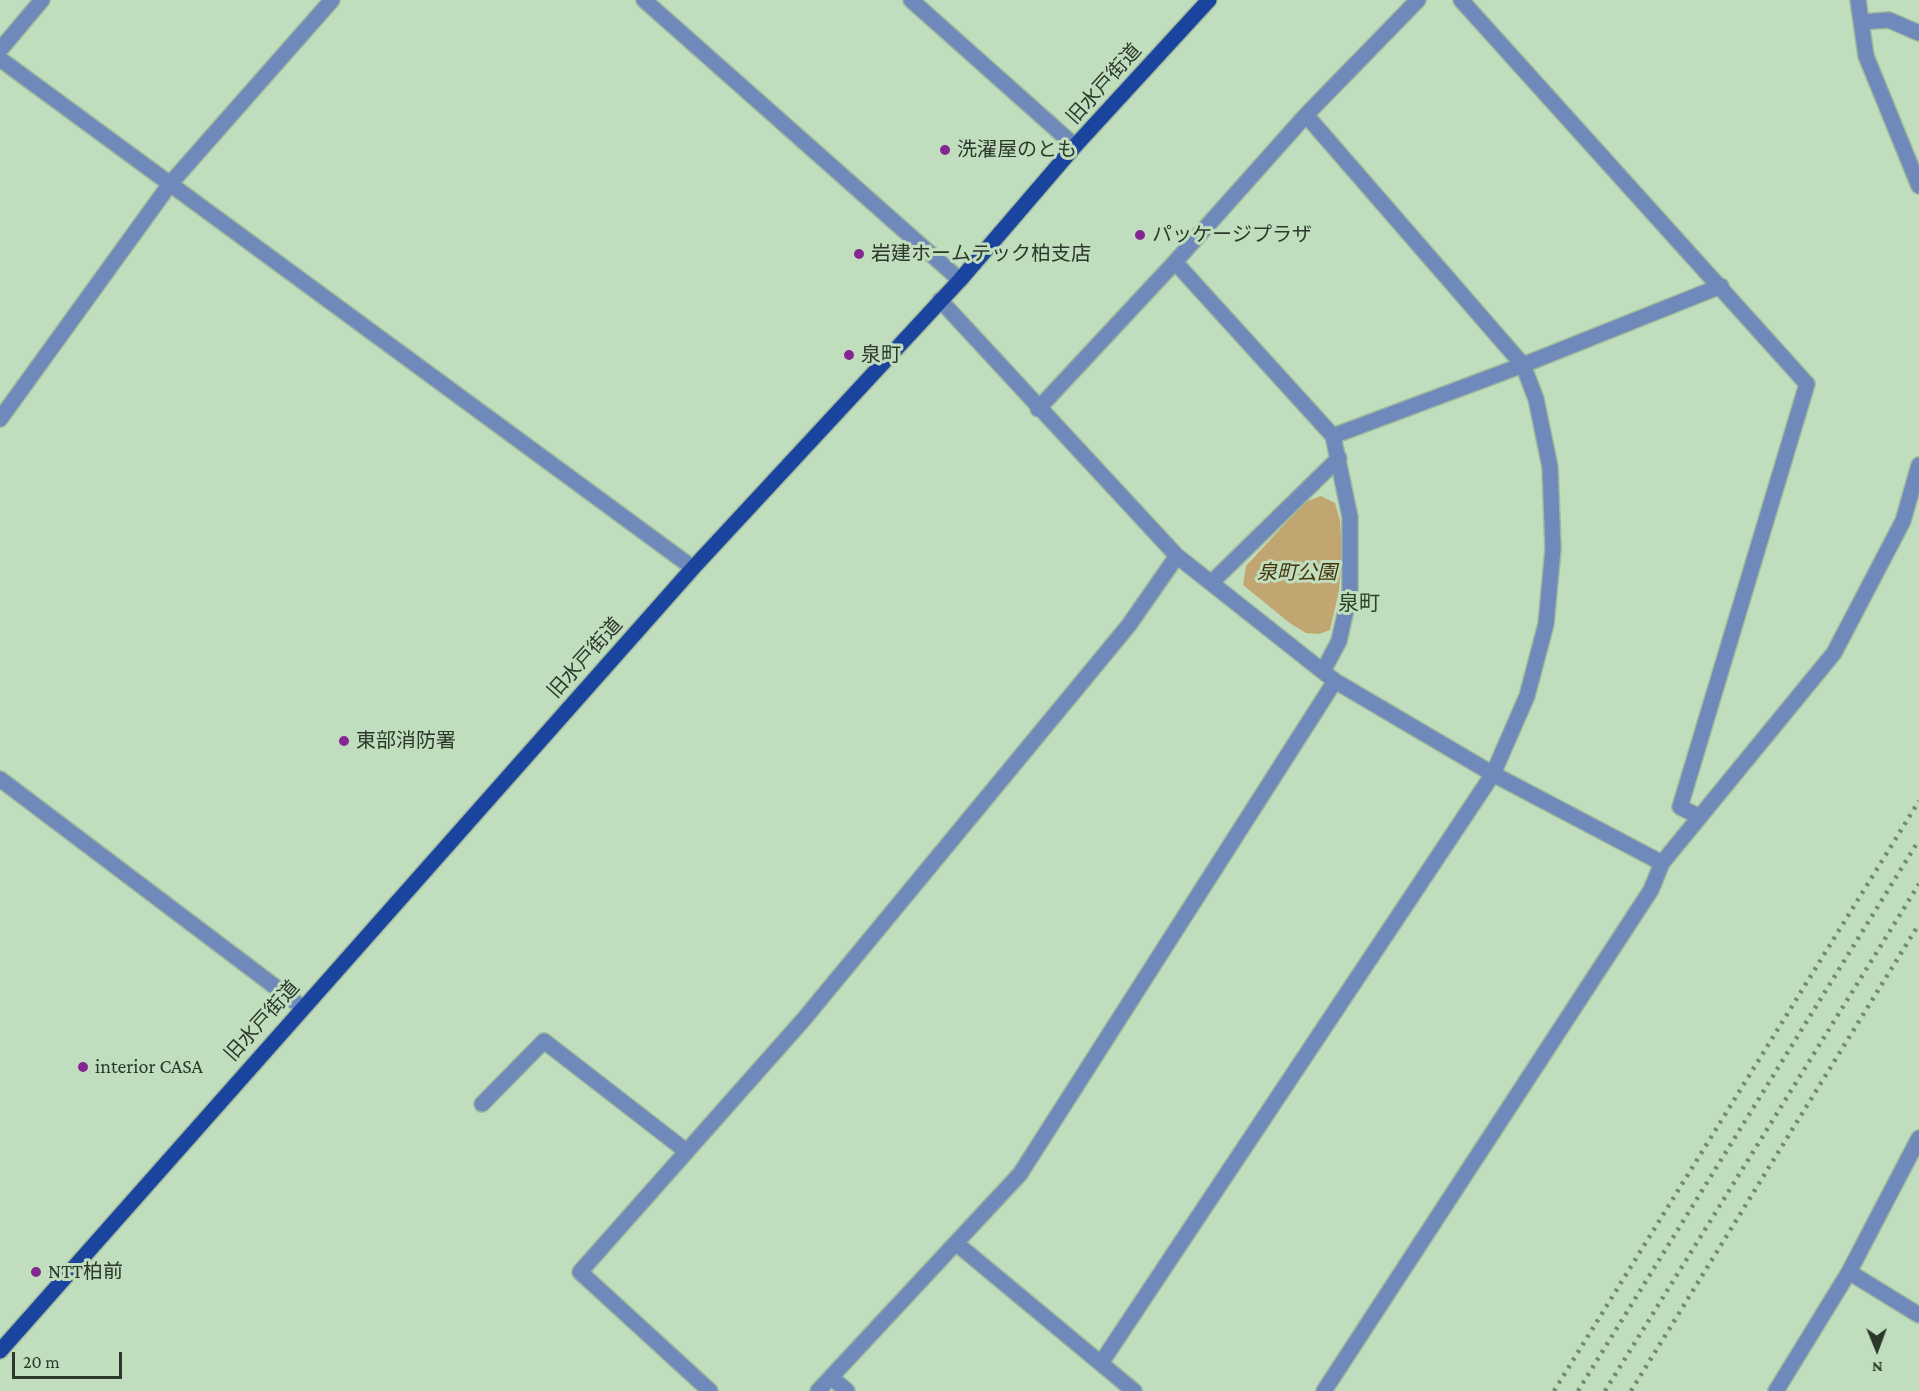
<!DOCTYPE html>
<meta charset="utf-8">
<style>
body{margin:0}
#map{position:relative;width:1919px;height:1391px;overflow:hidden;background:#c0debd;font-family:"Crimson Pro",serif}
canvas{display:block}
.north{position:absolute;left:1847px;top:1319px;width:60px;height:60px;-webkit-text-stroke:4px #c0debd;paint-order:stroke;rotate:179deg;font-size:16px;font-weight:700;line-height:24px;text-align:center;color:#2c382b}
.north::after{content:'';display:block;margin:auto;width:21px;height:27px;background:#2c382b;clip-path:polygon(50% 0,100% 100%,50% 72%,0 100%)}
.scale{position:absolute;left:12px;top:1352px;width:110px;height:27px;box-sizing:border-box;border:3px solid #2c382b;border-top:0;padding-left:8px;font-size:18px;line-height:21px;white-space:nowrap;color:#2c382b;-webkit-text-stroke:4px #c0debd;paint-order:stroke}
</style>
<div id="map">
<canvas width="1919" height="1391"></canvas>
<div class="north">N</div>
<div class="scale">20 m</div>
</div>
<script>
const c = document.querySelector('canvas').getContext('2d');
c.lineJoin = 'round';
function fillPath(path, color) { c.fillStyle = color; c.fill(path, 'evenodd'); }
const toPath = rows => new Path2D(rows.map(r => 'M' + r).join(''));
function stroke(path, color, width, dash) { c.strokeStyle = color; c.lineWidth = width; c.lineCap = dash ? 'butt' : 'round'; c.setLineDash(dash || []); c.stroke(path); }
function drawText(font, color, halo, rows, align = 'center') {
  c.font = font + ' "Crimson Pro","Noto Sans JP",serif'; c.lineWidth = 6; c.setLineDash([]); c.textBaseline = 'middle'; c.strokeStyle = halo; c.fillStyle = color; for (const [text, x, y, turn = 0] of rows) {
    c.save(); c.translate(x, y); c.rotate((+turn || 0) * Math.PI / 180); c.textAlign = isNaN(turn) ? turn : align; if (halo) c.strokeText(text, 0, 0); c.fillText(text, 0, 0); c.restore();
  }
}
fillPath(toPath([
 [1321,496,1335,503,1340,520,1342,554,1339,591,1330,630,1319,634,1306,633,1291,624,1243,585,1246,566,1305,502]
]), '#c2a671');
const minor = toPath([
 [644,0,960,280],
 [911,0,1075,146],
 [1461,0,1807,384,1680,807,1700,817],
 [1858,0,1866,56,1919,186],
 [1861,22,1889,20,1919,33],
 [0,50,42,0],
 [0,59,693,568],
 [1175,262,1333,436,1350,517,1350,592,1339,641,1323,671],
 [940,300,1177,556,1335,681,1493,774,1662,863],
 [1038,409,1175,262,1306,115,1418,0],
 [0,419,170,184,332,0],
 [1333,436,1523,365,1721,286],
 [1211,583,1339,458],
 [0,779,302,1007],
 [482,1104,544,1041,686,1151],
 [957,1244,1134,1391],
 [1849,1272,1919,1315],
 [1101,1363,1493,774,1527,696,1546,624,1553,549,1550,467,1536,399,1523,365,1306,115],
 [831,1377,847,1391],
 [710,1391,580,1272,804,1019,1129,625,1177,556],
 [818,1391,1020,1174,1335,681],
 [1324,1391,1651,890,1662,863,1834,653,1903,521,1919,465],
 [1776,1391,1849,1272,1919,1138]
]);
const major = toPath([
 [0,1351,693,568,960,280,1075,146,1209,0]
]);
stroke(minor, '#9fb99d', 18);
stroke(major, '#9fb99d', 18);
stroke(minor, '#6f89ba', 15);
stroke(major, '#1a449d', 15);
stroke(toPath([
 [1554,1391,1919,801],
 [1578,1391,1919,840],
 [1605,1391,1919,884],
 [1631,1391,1919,924]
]), '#748972', 4.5, [3, 6]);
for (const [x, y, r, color] of [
 [945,150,6,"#852792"],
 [1140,235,6,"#852792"],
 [859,254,6,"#852792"],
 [849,355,6,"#852792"],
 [344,741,6,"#852792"],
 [83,1067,6,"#852792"],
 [36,1272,6,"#852792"]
]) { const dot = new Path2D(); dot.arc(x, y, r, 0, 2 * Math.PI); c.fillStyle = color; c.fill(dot); stroke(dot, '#c0debd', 2); }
drawText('20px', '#2c382b', '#c0debd', [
 ["旧水戸街道",1104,84,-48],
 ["旧水戸街道",585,658,-48],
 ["旧水戸街道",262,1021,-48]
]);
drawText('20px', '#2c382b', '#c0debd', [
 ["洗濯屋のとも",957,150],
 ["パッケージプラザ",1152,235],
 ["岩建ホームテック柏支店",871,254],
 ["泉町",861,355],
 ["東部消防署",356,741],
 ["interior CASA",95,1067],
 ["NTT柏前",48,1272]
], 'left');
drawText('italic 20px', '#44320a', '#c0debd', [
 ["泉町公園",1297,573]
]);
drawText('21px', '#2a4228', '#c0debd', [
 ["泉町",1359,604]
]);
</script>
